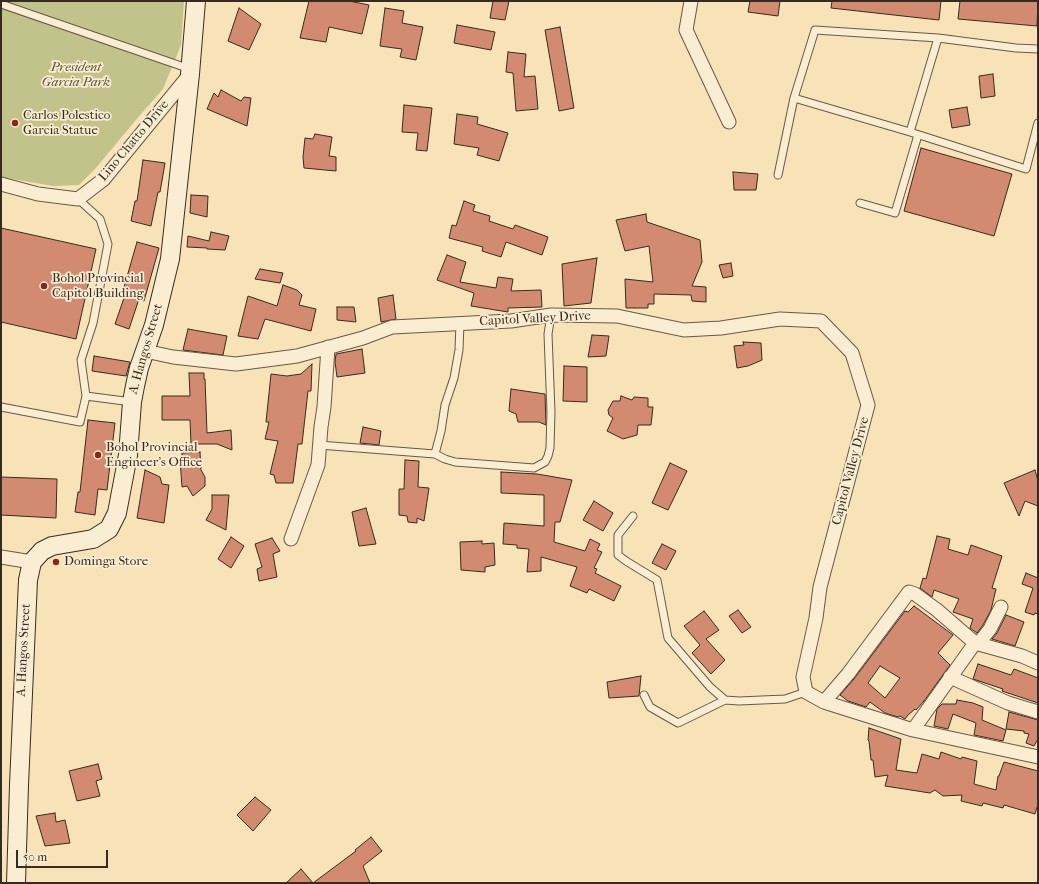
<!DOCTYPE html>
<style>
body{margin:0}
#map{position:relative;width:1039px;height:884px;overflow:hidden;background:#f8e3b9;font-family:"IM FELL French Canon",serif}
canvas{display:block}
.frame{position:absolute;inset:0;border:2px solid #362b20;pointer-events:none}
.scale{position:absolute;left:16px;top:850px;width:92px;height:18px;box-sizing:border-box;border:2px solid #362b20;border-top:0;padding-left:5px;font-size:12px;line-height:14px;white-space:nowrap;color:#362b20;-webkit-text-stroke:3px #faedd2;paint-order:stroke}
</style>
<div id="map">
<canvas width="1039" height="884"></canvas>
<div class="frame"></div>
<div class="scale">50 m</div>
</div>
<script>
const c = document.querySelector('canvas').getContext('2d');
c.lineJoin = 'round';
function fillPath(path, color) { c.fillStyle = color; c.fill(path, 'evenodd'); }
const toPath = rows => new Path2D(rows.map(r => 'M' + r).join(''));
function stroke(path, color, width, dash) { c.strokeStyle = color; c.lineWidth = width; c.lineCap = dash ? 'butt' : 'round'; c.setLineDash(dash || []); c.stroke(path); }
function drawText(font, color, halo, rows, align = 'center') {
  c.font = font + ' "IM FELL French Canon",serif'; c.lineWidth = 3.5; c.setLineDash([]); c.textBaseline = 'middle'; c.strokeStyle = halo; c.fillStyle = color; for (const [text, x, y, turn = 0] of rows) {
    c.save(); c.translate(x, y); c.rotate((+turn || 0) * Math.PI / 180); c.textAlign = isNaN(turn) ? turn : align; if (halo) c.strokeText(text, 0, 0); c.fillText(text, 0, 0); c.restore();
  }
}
fillPath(toPath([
 [1,1,184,1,181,45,163,89,135,121,95,169,79,185,53,186,1,177]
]), '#c2c28b');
const building = toPath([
 [309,1,349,1,369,5,362,34,329,27,326,42,300,38,309,1],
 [493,1,509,1,505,20,490,18,493,1],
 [750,1,780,1,778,16,748,12,750,1],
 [832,1,941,1,939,20,831,8,832,1],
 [960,1,1038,1,1037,26,958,19,960,1],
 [239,8,261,24,249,50,228,41,239,8],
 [385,8,404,11,402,23,423,27,416,60,400,57,402,49,380,46,385,8],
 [457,25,495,32,491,50,454,43,457,25],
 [560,27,574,108,559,111,545,30,560,27],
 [508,52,526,54,524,77,535,76,538,109,516,111,513,73,506,72,508,52],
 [993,74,995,96,981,98,979,76,993,74],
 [221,90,241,101,244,97,251,98,247,126,207,109,214,93,218,97,221,90],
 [404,105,432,108,427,151,416,150,418,133,402,132,404,105],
 [967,107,970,125,952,128,949,110,967,107],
 [457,114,478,117,477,124,508,133,499,161,477,155,479,148,454,144,457,114],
 [315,134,332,137,329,156,336,157,336,171,304,168,303,157,305,138,313,139,315,134],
 [921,148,1012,174,994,236,904,211,921,148],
 [143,160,165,163,160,192,158,192,151,226,131,221,135,201,137,201,143,160],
 [733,172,758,174,756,190,734,190,733,172],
 [191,195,208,196,207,217,190,213,191,195],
 [464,201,475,205,473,211,490,216,489,221,513,229,515,225,548,237,542,255,506,242,501,257,482,251,483,247,449,238,452,225,456,226,464,201],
 [646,214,647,222,700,240,702,262,692,286,706,287,706,302,692,301,691,295,654,294,654,304,648,304,648,308,626,308,625,279,653,282,649,246,625,251,616,220,646,214],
 [1,228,96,249,76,339,1,322,1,228],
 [211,232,229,236,225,250,207,249,207,248,187,247,188,236,209,241,211,232],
 [137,242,159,248,144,301,139,299,129,329,115,324,125,295,122,294,137,242],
 [447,255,466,262,460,282,496,288,498,277,513,279,511,291,541,290,542,307,508,308,508,312,471,306,474,293,437,280,447,255],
 [597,258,591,303,564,306,562,264,597,258],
 [731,263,733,276,723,278,719,265,731,263],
 [260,269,283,273,280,283,255,279,260,269],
 [283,285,297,290,302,295,299,305,316,309,311,331,265,319,258,339,238,336,248,296,277,306,283,285],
 [393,295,396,319,381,322,378,298,393,295],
 [337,307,354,307,356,322,337,320,337,307],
 [188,329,227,336,223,355,183,350,188,329],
 [592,335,609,336,606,356,588,357,592,335],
 [743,342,761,343,762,360,748,366,737,368,734,346,744,345,743,342],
 [362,349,365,373,337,377,335,362,336,354,362,349],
 [94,356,130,362,126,376,92,371,94,356],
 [312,364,311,391,308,391,302,444,298,444,293,483,276,483,274,475,270,474,278,441,265,439,269,422,266,422,271,374,287,376,301,374,312,364],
 [564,366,587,367,587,402,563,401,564,366],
 [189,373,204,373,204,379,205,379,207,433,231,430,232,450,217,444,191,444,190,420,162,420,162,396,190,396,189,373],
 [511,389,545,394,546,425,539,422,518,422,516,414,509,411,511,389],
 [621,396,632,400,634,397,648,398,648,407,653,407,651,425,638,425,637,435,623,439,607,431,613,418,609,415,608,410,613,401,620,401,621,396],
 [88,420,115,423,107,490,98,489,95,515,75,512,78,492,80,492,88,420],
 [363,427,381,431,379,445,360,443,363,427],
 [200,452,201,470,205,477,205,486,193,496,187,486,182,487,180,460,182,460,182,453,200,452],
 [405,460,419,461,418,487,429,488,424,521,417,518,417,523,408,522,407,516,399,515,399,489,404,489,405,460],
 [670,463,687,471,668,510,652,503,670,463],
 [145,470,160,477,162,484,169,485,164,523,137,518,145,470],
 [1035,470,1038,481,1038,506,1025,501,1019,516,1004,483,1035,470],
 [501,472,537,474,572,480,560,522,555,522,554,542,585,551,590,539,600,544,597,550,602,552,594,568,597,569,595,573,621,586,614,601,589,589,587,593,570,586,577,567,541,557,541,571,527,572,529,549,517,548,517,545,503,544,504,523,544,526,544,495,501,493,501,472],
 [1,477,57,479,56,518,1,515,1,477],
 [212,495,229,495,226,530,206,520,212,509,212,495],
 [594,501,613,513,603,531,583,520,594,501],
 [366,508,376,544,359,546,352,512,366,508],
 [937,536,950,539,948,549,968,555,971,545,1002,556,992,588,996,589,991,610,983,625,977,633,970,628,973,619,953,612,959,599,934,590,932,597,920,588,923,578,926,579,937,536],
 [231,537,244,546,231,568,218,559,231,537],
 [272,538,280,551,273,554,277,577,259,581,257,569,262,567,255,544,272,538],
 [482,541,482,544,494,543,495,565,485,567,485,572,461,570,460,542,482,541],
 [662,544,676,551,666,570,652,563,662,544],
 [1026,573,1038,578,1038,614,1035,613,1034,615,1025,612,1033,588,1022,584,1026,573],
 [914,606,953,635,938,653,950,665,924,701,916,710,915,709,908,715,905,719,900,716,898,717,885,713,870,702,866,707,848,701,840,695,854,679,905,611,908,612,914,606],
 [880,666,900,678,885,698,868,683,880,666],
 [738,610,751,627,742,633,729,616,738,610],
 [704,611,719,630,706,639,725,660,711,674,692,653,700,645,684,626,704,611],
 [1006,615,1024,622,1015,646,992,639,997,633,1006,615],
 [978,664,1011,675,1014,669,1038,678,1038,703,1002,691,1003,689,973,679,978,664],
 [641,676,639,696,609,698,607,682,641,676],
 [957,700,973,703,983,707,982,720,1006,730,1003,741,974,735,976,723,953,714,948,729,934,726,937,709,942,704,956,704,957,700],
 [1009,712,1038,720,1038,739,1034,746,1026,743,1029,734,1024,733,1024,731,1006,729,1009,712],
 [869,728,901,739,896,770,917,773,922,754,939,759,941,752,961,759,962,757,977,761,974,784,996,790,998,776,999,776,1004,762,1038,771,1038,804,1035,814,1004,805,1003,808,983,803,982,806,961,801,962,795,943,796,935,790,930,793,885,786,888,775,875,777,873,760,871,760,869,741,868,740,869,728],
 [98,764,102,779,96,781,100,796,77,801,69,771,98,764],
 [255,797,271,810,253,831,237,815,255,797],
 [55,813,56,822,65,820,70,843,45,846,36,816,55,813],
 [371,837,382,851,363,866,370,883,313,883,356,851,355,850,371,837],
 [301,869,313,883,286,883,301,869]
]);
fillPath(building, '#d28b70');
stroke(building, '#362b20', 1);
const lane = toPath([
 [1,4,190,69],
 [794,98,910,132,1026,169,1038,123],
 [910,132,938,38],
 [778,175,794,98,815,30,938,38,1016,48,1038,49],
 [78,199,100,219,108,244,93,323,81,360,86,396],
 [860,203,895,213,918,135],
 [460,323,459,350,454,378,445,405,441,431,435,454,445,459,455,462,534,468,545,462,548,456,550,448,551,412,548,334,551,315],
 [1,407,80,422,86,396,132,402],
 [319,445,435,454],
 [633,516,618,535,618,555,626,561,657,580,668,638,710,687,725,700,739,701,785,699,806,692],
 [644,695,650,707,678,723,725,700]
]);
const street = toPath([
 [691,1,686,30,729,122],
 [1,184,38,194,78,199,104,179,190,74],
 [145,351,173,357,236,364,297,356,363,338,392,327,511,321,551,315,617,316,684,330,721,328,780,319,821,321,852,353,868,405,820,587,816,618,803,677,806,692,824,702,913,730,1038,757],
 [291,539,318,465,321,427,324,407,328,347],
 [1,557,32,562],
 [978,644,990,629,1001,607],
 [950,677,1008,703,1038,712],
 [824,702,848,674,909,592,915,594,937,610,975,643,1022,656,1038,663],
 [913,730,975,643]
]);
const secondary = toPath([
 [16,883,19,785,28,580,32,562,42,551,52,546,93,539,109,529,117,513,128,455,132,402,135,386,139,368,154,325,170,259,190,74,196,1]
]);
stroke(lane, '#665946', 9);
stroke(street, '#665946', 15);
stroke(secondary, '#362b20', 20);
stroke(lane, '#faedd2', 7);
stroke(street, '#faedd2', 13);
stroke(secondary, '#faedd2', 18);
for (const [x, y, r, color] of [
 [15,123,4,"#8f2418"],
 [44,286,4,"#8f2418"],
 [98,455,4,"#8f2418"],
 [56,562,4,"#8f2418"]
]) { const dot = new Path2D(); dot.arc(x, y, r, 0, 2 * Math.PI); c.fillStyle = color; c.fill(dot); stroke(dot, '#faedd2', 1.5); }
drawText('italic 13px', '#59513b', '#faedd2', [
 ["President",76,68],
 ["Garcia Park",76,83]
]);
drawText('13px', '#362b20', '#faedd2', [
 ["Carlos Polestico",23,116],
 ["Garcia Statue",23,131],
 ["Bohol Provincial",52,279],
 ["Capitol Building",52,294],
 ["Bohol Provincial",106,448],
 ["Engineer's Office",106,463],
 ["Dominga Store",64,562]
], 'left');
drawText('13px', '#362b20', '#faedd2', [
 ["Lino Chatto Drive",134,141,-50],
 ["Capitol Valley Drive",535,319,-3],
 ["A. Hangos Street",146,349,-74],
 ["Capitol Valley Drive",851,471,-75],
 ["A. Hangos Street",24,650,-87]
]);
</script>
